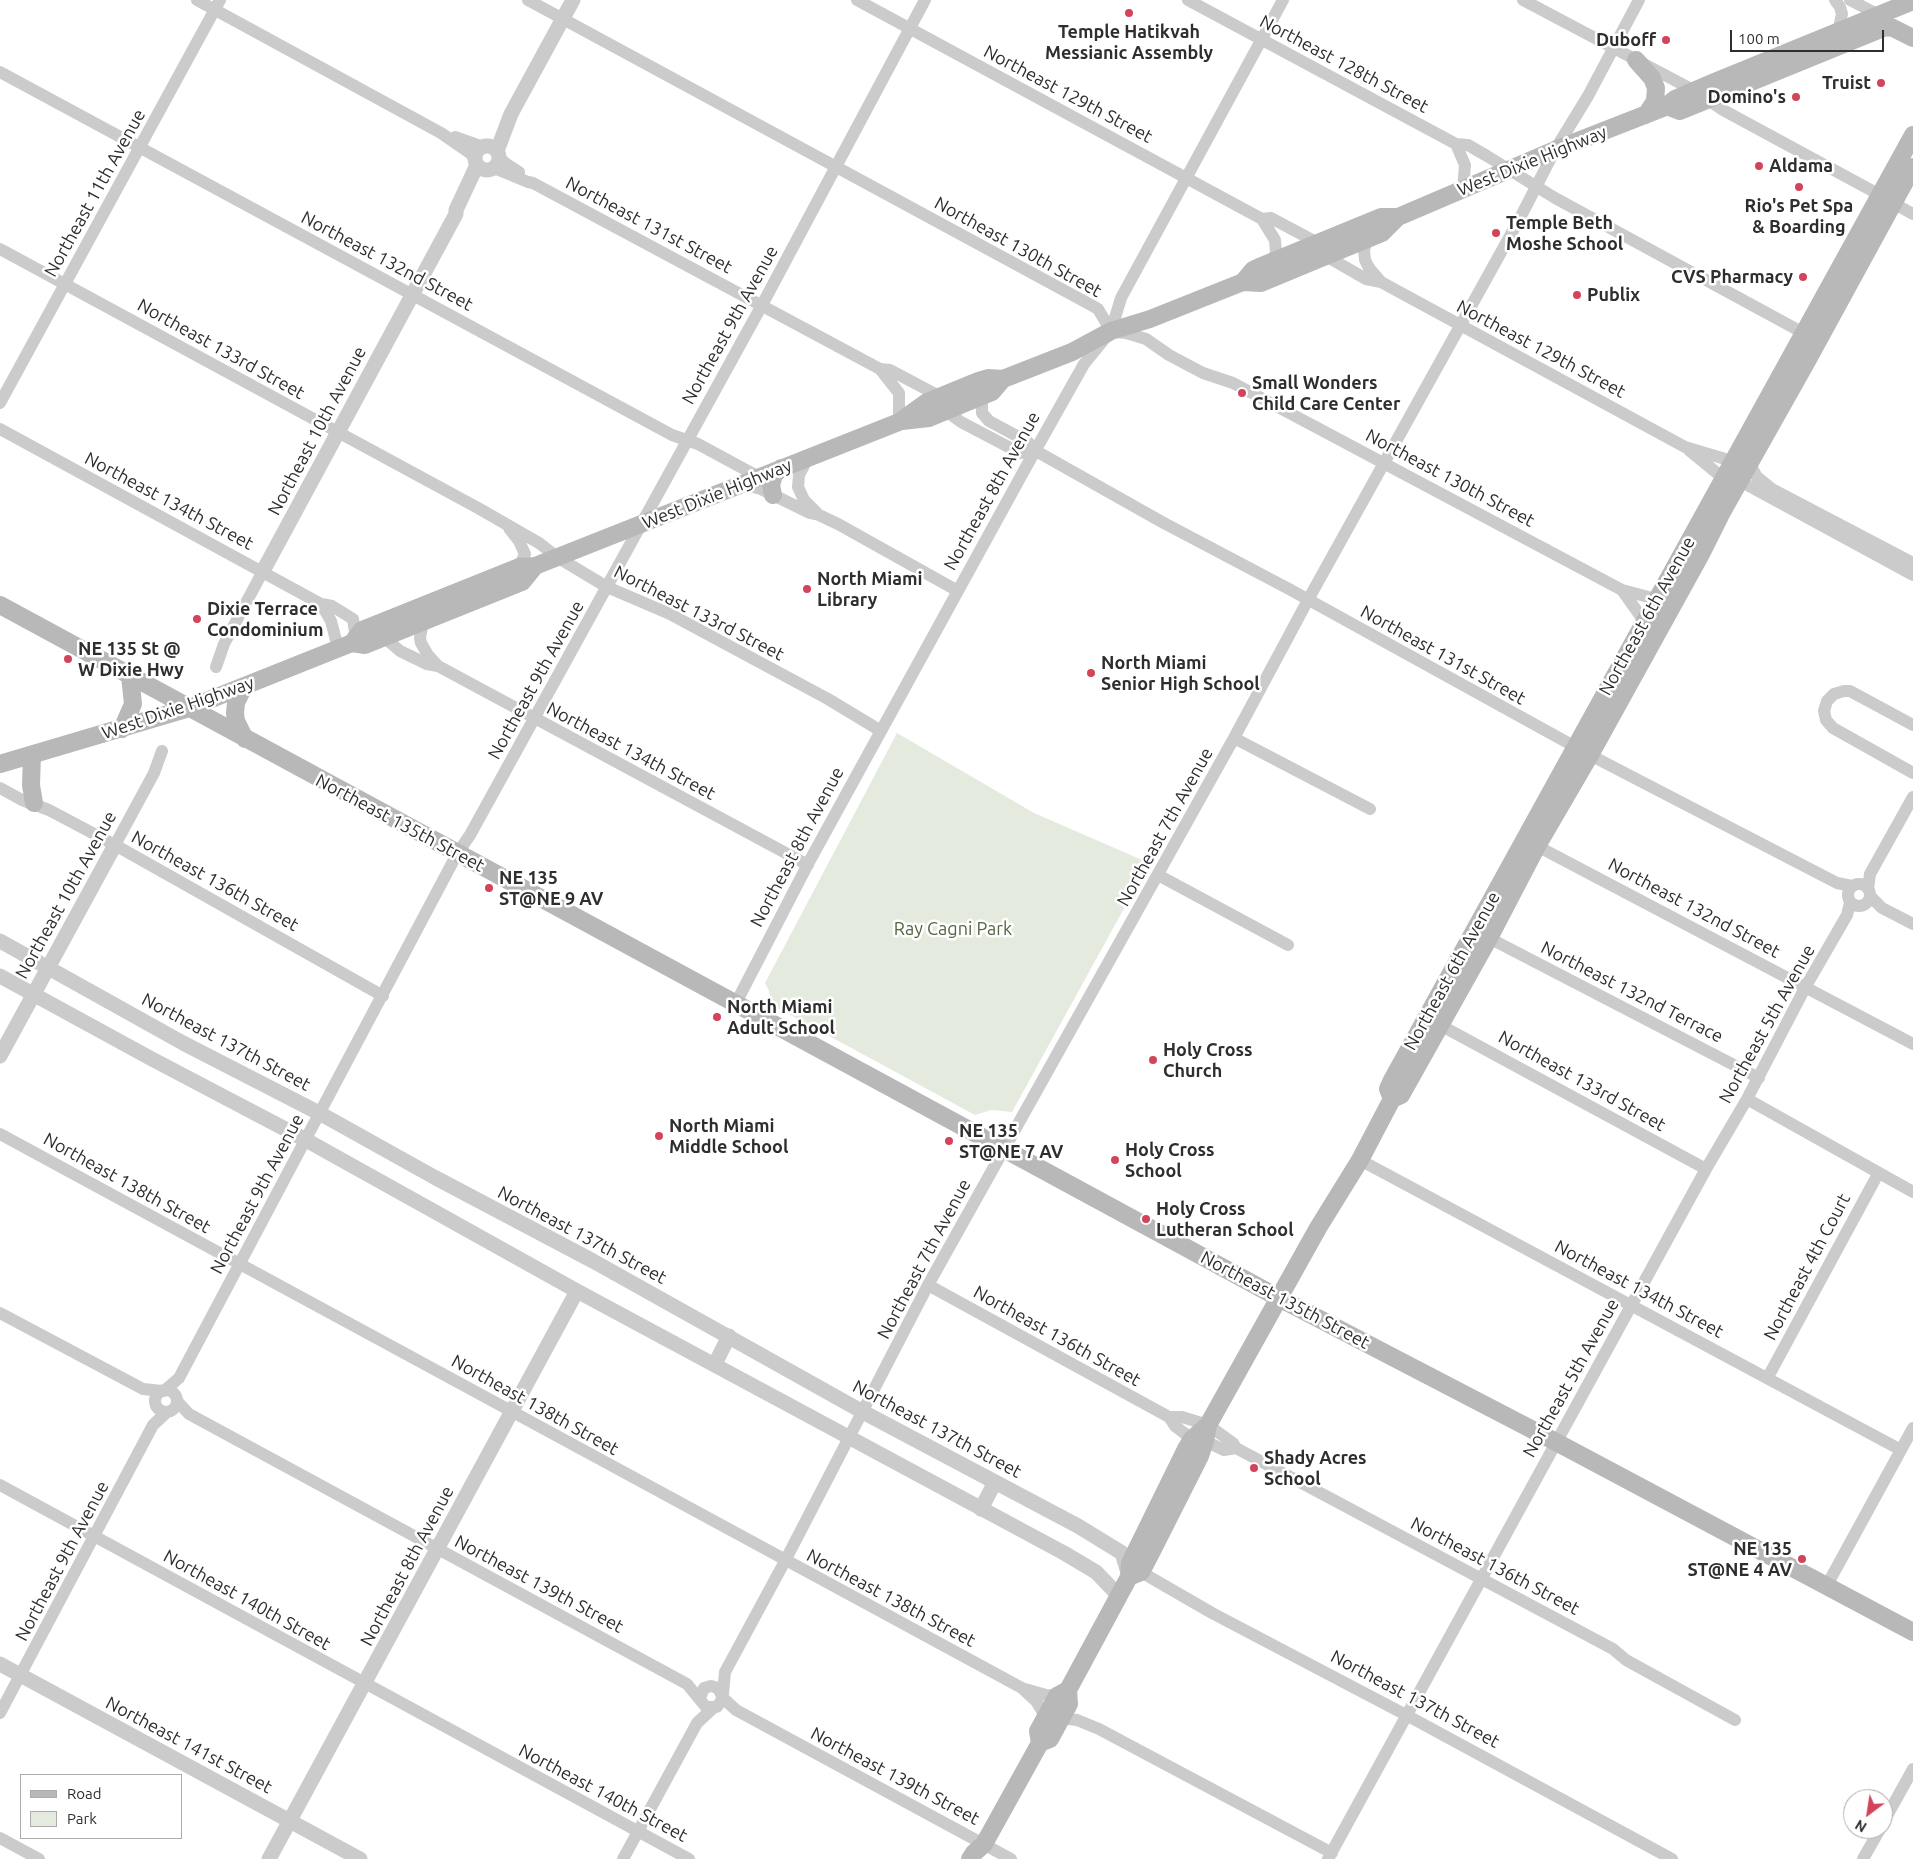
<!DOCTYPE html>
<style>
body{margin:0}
#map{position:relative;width:1913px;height:1859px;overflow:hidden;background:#fff;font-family:Ubuntu,sans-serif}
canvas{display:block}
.legend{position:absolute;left:20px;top:1774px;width:162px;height:65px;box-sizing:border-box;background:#fff;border:1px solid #ababab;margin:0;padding:6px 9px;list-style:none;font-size:15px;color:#2e2e2e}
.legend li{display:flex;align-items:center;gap:10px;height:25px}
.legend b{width:25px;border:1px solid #ababab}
.north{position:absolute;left:1843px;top:1789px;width:50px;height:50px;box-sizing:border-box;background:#fff;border:1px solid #ababab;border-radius:50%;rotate:211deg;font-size:14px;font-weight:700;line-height:20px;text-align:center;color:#2e2e2e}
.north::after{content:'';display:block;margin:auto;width:18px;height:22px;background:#d24459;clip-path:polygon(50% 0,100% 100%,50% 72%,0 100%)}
.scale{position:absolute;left:1730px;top:30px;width:154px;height:22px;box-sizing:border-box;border:2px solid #2e2e2e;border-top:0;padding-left:6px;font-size:15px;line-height:18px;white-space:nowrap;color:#2e2e2e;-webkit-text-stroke:4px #fff;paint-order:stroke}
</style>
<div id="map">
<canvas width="1913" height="1859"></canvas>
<ul class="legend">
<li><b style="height:6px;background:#b8b8b8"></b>Road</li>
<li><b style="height:14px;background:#e5eade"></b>Park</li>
</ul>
<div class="north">N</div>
<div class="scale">100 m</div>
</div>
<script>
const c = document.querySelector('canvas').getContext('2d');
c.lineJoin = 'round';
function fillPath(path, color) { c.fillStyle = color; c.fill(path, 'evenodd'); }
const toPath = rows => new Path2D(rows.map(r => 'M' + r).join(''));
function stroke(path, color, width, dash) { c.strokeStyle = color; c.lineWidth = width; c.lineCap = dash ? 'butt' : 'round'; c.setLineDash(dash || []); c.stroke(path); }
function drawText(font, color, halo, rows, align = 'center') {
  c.font = font + ' Ubuntu,sans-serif'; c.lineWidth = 5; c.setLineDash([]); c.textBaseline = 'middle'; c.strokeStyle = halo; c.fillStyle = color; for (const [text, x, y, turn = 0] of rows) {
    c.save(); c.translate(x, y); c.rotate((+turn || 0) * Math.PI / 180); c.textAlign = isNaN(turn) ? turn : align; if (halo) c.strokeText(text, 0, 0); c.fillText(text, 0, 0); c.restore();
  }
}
fillPath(toPath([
 [897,733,1034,813,1149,863,1012,1112,991,1110,975,1115,772,1005,769,991,765,983]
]), '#e5eade');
stroke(toPath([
 [197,0,441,133,470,153,475,159],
 [528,0,1091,305,1098,309,1111,331],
 [857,0,1262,219,1275,240,1276,253,1272,262],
 [1188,0,1456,144,1468,145,1487,156,1555,198,1809,336],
 [1523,0,1695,91,1723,110,1880,195],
 [1835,0,1840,7,1842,14,1838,32],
 [1850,0,1879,15],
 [0,72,672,435,698,444,759,477],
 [455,137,483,147],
 [1456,144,1465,165,1463,189],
 [499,157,505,163,519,172],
 [494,168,528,182,533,183,880,369,899,393,899,422],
 [1893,203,1913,214],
 [1262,219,1271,218,1318,243],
 [1367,239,1364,250,1365,260,1369,268,1381,282],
 [0,249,478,508,539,543,557,557,607,587,670,614,828,699,881,731],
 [1326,256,1366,279,1381,282,1685,447,1732,461],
 [1116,332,1126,333,1146,339,1169,355,1203,373,1233,383,1622,590,1656,599],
 [880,369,890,370,941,397],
 [982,396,982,413,989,421,1028,442,1036,451,1162,522,1289,589,1590,755,1837,883,1852,886],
 [0,403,220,0],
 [946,411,961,422,1020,453,1036,451],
 [0,429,321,604,332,606,353,619,355,632,353,642],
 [1689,450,1723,478],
 [808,458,799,475,798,487,804,500,817,513],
 [1749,463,1757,477,1772,489,1913,563],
 [1740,481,1913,575],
 [742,484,761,489,810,513,819,515,838,524,958,591],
 [509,528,519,541,525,554,519,567],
 [1622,590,1644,621],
 [321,604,331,621,338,648],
 [423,622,420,638,421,643,428,655,438,666],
 [385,638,400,651,427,664,438,666,808,865],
 [216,667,224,644,263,571],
 [1913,725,1850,691,1844,691,1834,694,1827,701,1824,711,1826,720,1833,728,1913,773],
 [1234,738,1370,809],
 [0,788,22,800,49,810,115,845,383,996],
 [115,845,154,773,162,751],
 [1537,846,1913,1044],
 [1158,875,1288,945],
 '1848 895a11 11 0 1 1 22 0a11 11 0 1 1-22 0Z',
 [1868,889,1870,874,1913,797],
 [1870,896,1882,908,1913,924],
 [1489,938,1759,1078],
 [736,1003,809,862,1026,467,1084,364,1111,331,1121,298,1283,0],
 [1440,1025,1706,1169],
 [1747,1099,1913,1192],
 [0,1134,1022,1688,1036,1701,1045,1716],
 [1360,1160,1901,1450],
 [928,1285,1169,1417,1182,1417,1208,1425,1233,1443,1236,1448,1613,1649,1626,1660,1735,1720],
 [0,1313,143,1389,162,1391],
 [1768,1377,1878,1174],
 '155 1401a11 11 0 1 1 22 0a11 11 0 1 1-22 0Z',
 [164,1391,179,1378,457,854,470,835,762,305,925,0],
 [177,1401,189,1414,687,1684,706,1707,717,1707,723,1698,718,1688,711,1686,704,1688,700,1698],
 [1169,1417,1175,1426,1192,1439],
 [1205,1441,1224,1450,1236,1448],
 [0,1485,689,1859],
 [1141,1572,1212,1613,1408,1716,1672,1859],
 [1826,1587,1913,1428],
 [1025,1689,1046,1695,1057,1696],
 [723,1694,725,1672,785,1561,928,1285,1234,738,1308,600,1520,218,1555,150,1588,96,1639,0],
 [723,1698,736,1710,1011,1859],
 [0,1713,153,1425,167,1412],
 [1061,1718,1077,1720,1099,1729,1332,1853],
 [1883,1823,1913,1769],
 [0,1838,39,1859],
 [623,1859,697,1723,713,1708],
 [1328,1859,1706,1169,1747,1099,1806,986,1847,915,1850,903],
 [1863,1859,1880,1829]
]), '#cbcbcb', 12);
stroke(toPath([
 '475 158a12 12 0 1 1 24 0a12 12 0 1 1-24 0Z',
 [497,151,511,114,573,0],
 [263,571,456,214,456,210,477,165],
 [0,941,183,1043,321,1114,434,1177,593,1261,863,1412,1078,1526,1122,1553,1129,1576],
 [0,976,150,1058,306,1140,577,1291,1064,1553,1096,1572,1119,1596],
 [0,1056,115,845],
 [715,1364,729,1336],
 [981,1509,995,1482],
 [0,1664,360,1859],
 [269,1859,577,1291]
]), '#cbcbcb', 15);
stroke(toPath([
 [1636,60,1652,78,1656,88,1655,101,1646,115],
 [1667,106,1680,111,1886,27,1893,28,1913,38],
 [1243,282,1253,270,1259,267,1381,217,1398,217,1555,150,1665,107,1675,99,1712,83,1913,1],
 [902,421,929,418,992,392,1003,379],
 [773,495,771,485,774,475,781,468],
 [0,605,1279,1298,1556,1442,1913,1632],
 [352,643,365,645,522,582,535,566],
 [244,686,236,703,235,713,236,721,245,739],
 [122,729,133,704,130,676],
 [32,755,31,785,34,803],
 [0,764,189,708,352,643,362,630,519,567,535,566,899,422,927,402,978,381,988,378,1003,379,1072,352,1111,331,1150,319,1243,282,1261,283,1326,256,1382,233,1398,217],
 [1392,1099,1388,1089,1392,1080,1913,135],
 [1129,1577,1141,1572,1152,1551,1200,1456,1205,1441,1208,1425],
 [1040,1743,1038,1731,1057,1696,1068,1690,1129,1577,1130,1563,1186,1449,1192,1439,1208,1425,1318,1228,1360,1160,1392,1099,1401,1095,1489,938,1537,846,1590,755,1700,556,1722,512,1807,361,1913,167],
 [970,1859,974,1853,984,1844,1040,1743,1050,1739,1069,1704,1068,1690]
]), '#b8b8b8', 18);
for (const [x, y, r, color] of [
 [1129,13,5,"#d24459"],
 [1666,40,5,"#d24459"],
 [1881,83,5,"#d24459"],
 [1796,97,5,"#d24459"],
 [1759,166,5,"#d24459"],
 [1799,187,5,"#d24459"],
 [1496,233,5,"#d24459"],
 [1803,277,5,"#d24459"],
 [1577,295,5,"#d24459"],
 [1242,393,5,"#d24459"],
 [807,589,5,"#d24459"],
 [197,619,5,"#d24459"],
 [68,659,5,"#d24459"],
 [1091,673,5,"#d24459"],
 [489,888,5,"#d24459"],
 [717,1017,5,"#d24459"],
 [1153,1060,5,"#d24459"],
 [659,1136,5,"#d24459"],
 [949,1141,5,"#d24459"],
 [1115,1160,5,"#d24459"],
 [1146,1219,5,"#d24459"],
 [1254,1468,5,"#d24459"],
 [1802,1559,5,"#d24459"]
]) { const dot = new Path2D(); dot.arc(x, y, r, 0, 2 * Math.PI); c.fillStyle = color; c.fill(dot); stroke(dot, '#fff', 2); }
drawText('bold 18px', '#2e2e2e', '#fff', [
 ["Temple Hatikvah",1129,32,"center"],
 ["Messianic Assembly",1129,53,"center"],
 ["Duboff",1656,40,"right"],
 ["Truist",1871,83,"right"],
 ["Domino's",1786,97,"right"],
 ["Aldama",1769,166],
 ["Rio's Pet Spa",1799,206,"center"],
 ["& Boarding",1799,227,"center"],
 ["Temple Beth",1506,223],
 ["Moshe School",1506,244],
 ["CVS Pharmacy",1793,277,"right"],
 ["Publix",1587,295],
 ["Small Wonders",1252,383],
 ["Child Care Center",1252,404],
 ["North Miami",817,579],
 ["Library",817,600],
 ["Dixie Terrace",207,609],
 ["Condominium",207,630],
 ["NE 135 St @",78,649],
 ["W Dixie Hwy",78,670],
 ["North Miami",1101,663],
 ["Senior High School",1101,684],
 ["NE 135",499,878],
 ["ST@NE 9 AV",499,899],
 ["North Miami",727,1007],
 ["Adult School",727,1028],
 ["Holy Cross",1163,1050],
 ["Church",1163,1071],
 ["North Miami",669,1126],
 ["Middle School",669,1147],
 ["NE 135",959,1131],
 ["ST@NE 7 AV",959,1152],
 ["Holy Cross",1125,1150],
 ["School",1125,1171],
 ["Holy Cross",1156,1209],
 ["Lutheran School",1156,1230],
 ["Shady Acres",1264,1458],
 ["School",1264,1479],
 ["NE 135",1792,1549,"right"],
 ["ST@NE 4 AV",1792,1570,"right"]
], 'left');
drawText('18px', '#2e2e2e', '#fff', [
 ["Northeast 128th Street",1344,64,28],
 ["Northeast 129th Street",1068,94,28],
 ["West Dixie Highway",1532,161,-22],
 ["Northeast 11th Avenue",95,193,-61],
 ["Northeast 131st Street",649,225,28],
 ["Northeast 130th Street",1018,247,29],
 ["Northeast 132nd Street",387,261,28],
 ["Northeast 9th Avenue",730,325,-61],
 ["Northeast 133rd Street",221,349,29],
 ["Northeast 129th Street",1541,349,28],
 ["Northeast 10th Avenue",317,431,-62],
 ["Northeast 130th Street",1450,478,28],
 ["Northeast 8th Avenue",992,491,-61],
 ["West Dixie Highway",717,494,-22],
 ["Northeast 134th Street",169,501,28],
 ["Northeast 133rd Street",699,613,27],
 ["Northeast 6th Avenue",1647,616,-61],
 ["Northeast 131st Street",1443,655,29],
 ["Northeast 9th Avenue",536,680,-61],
 ["West Dixie Highway",178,708,-19],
 ["Northeast 134th Street",631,751,28],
 ["Northeast 135th Street",400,823,28],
 ["Northeast 7th Avenue",1165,827,-61],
 ["Northeast 8th Avenue",797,847,-62],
 ["Northeast 136th Street",215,881,29],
 ["Northeast 10th Avenue",66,895,-61],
 ["Northeast 132nd Street",1694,908,28],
 ["Northeast 6th Avenue",1452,971,-61],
 ["Northeast 132nd Terrace",1632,992,27],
 ["Northeast 5th Avenue",1767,1024,-61],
 ["Northeast 137th Street",226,1042,28],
 ["Northeast 133rd Street",1582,1081,29],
 ["Northeast 138th Street",127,1183,29],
 ["Northeast 9th Avenue",257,1194,-62],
 ["Northeast 137th Street",582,1235,28],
 ["Northeast 7th Avenue",924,1259,-62],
 ["Northeast 4th Court",1807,1267,-62],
 ["Northeast 134th Street",1639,1289,28],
 ["Northeast 135th Street",1285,1300,28],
 ["Northeast 136th Street",1057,1336,29],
 ["Northeast 5th Avenue",1571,1378,-61],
 ["Northeast 138th Street",535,1405,29],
 ["Northeast 137th Street",937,1429,28],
 ["Northeast 9th Avenue",62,1561,-62],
 ["Northeast 8th Avenue",407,1566,-62],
 ["Northeast 136th Street",1495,1566,28],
 ["Northeast 139th Street",539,1584,28],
 ["Northeast 138th Street",891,1598,28],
 ["Northeast 140th Street",247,1600,29],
 ["Northeast 137th Street",1415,1699,28],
 ["Northeast 141st Street",189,1745,28],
 ["Northeast 139th Street",895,1776,28],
 ["Northeast 140th Street",603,1793,28]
]);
drawText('18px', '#546541', '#fff', [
 ["Ray Cagni Park",953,929]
]);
</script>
